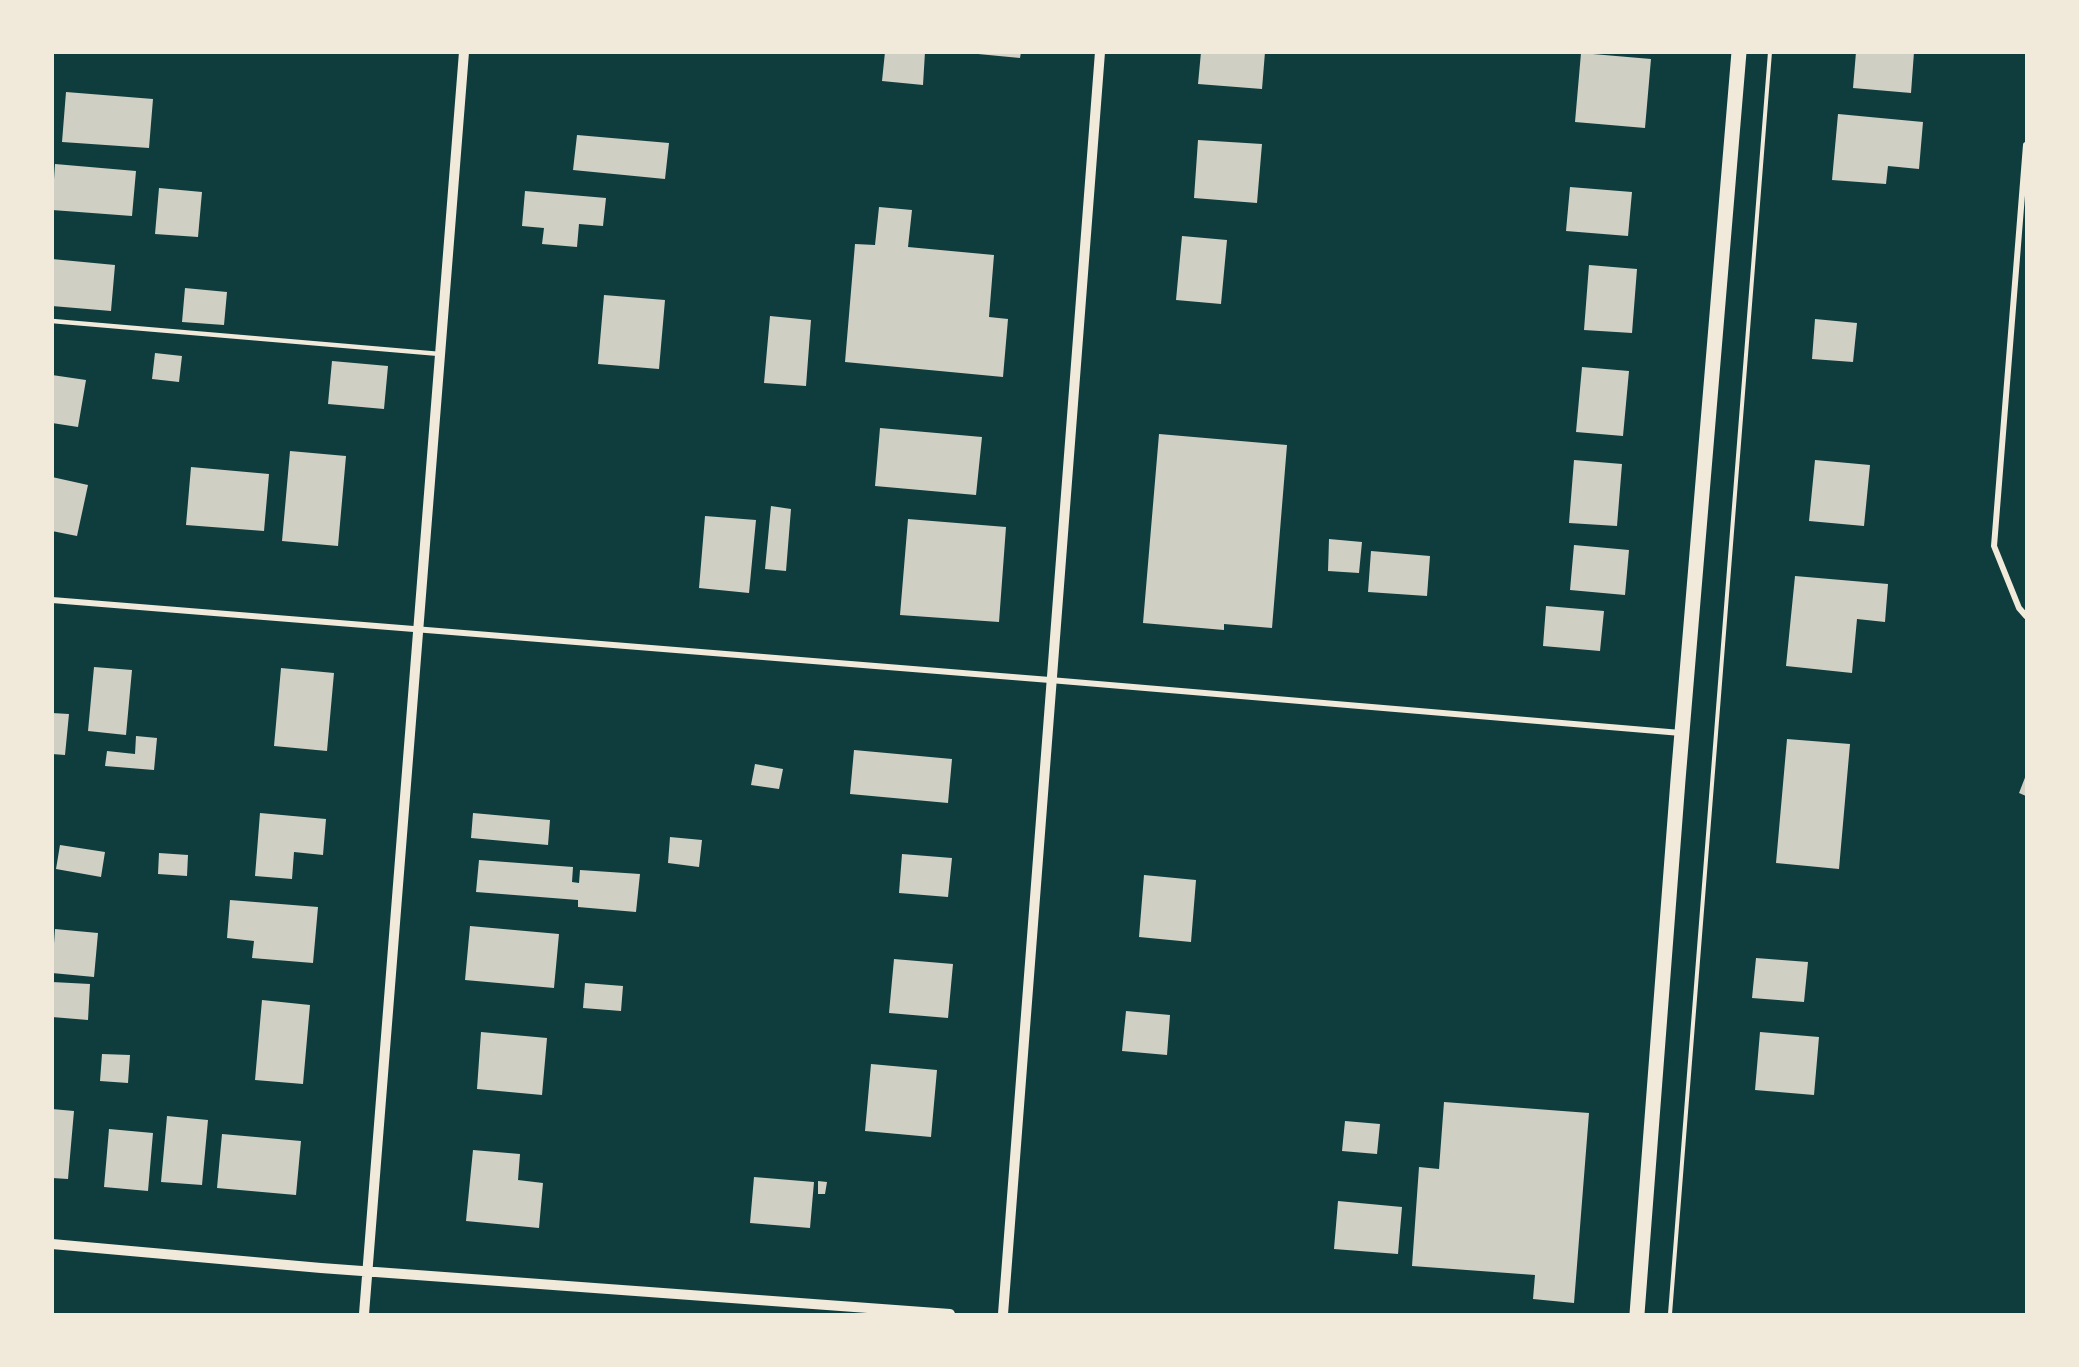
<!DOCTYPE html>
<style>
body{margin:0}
#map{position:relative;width:2079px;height:1367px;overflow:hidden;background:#0f3d3e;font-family:Arial,sans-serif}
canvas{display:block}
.frame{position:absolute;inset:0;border:54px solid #f1e9da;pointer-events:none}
</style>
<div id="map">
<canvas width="2079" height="1367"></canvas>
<div class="frame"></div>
</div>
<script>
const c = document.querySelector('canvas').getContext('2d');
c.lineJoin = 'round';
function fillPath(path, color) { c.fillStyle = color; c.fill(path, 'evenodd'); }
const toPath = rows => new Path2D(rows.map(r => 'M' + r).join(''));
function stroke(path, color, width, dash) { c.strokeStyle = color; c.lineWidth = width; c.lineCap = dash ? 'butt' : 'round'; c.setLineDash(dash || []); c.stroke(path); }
fillPath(toPath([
 [885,52,925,52,923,85,882,81],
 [978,52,1021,52,1020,58,978,54],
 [1201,52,1265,52,1262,89,1198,84],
 [1856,52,1914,52,1911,93,1853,88],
 [1581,53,1651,59,1645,128,1575,122],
 [66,92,153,99,149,148,62,142],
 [1838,114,1923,122,1919,169,1888,166,1886,184,1832,180],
 [577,135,669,143,665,179,573,170],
 [1198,140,1262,144,1257,203,1194,198],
 [55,164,136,171,132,216,52,210],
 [1570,187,1632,192,1628,236,1566,231],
 [159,188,202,192,198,237,155,234],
 [525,191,606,198,603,226,579,224,577,247,542,244,544,228,522,226],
 [879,207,912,210,908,247,994,255,989,317,1008,319,1003,377,845,362,855,244,875,245],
 [1182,236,1227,240,1221,304,1176,300],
 [52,259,115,265,111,311,52,306],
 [1589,265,1637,269,1632,333,1584,330],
 [185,288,227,292,224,325,182,322],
 [604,295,665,300,659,369,598,364],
 [770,316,811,320,806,386,764,383],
 [1815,319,1857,323,1853,362,1812,359],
 [155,353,182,356,179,382,152,379],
 [332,361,388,366,384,409,328,404],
 [1582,367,1629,371,1623,436,1576,432],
 [52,375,86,380,78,427,52,423],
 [880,428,982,437,976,495,875,486],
 [1159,434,1287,445,1272,628,1224,624,1224,630,1143,623],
 [290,451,346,456,338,546,282,541],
 [1574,460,1622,464,1617,526,1569,523],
 [1815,460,1870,465,1864,526,1809,521],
 [191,467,269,474,264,531,186,525],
 [52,477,88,485,77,536,52,531],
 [771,506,791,509,786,571,765,569],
 [705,516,756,520,749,593,699,588],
 [908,519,1006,527,999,622,900,615],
 [1329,539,1362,542,1359,573,1328,571],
 [1574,545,1629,550,1625,595,1570,590],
 [1371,551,1430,556,1427,596,1368,592],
 [1795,576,1888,584,1885,622,1857,619,1852,673,1786,666],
 [1546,606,1604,611,1600,651,1543,646],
 [94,667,132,670,126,735,88,731],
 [281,668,334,673,327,751,274,746],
 [52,713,69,714,65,755,52,754],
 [136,736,157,738,154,770,105,766,107,751,135,754],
 [1787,739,1850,744,1839,869,1776,863],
 [854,750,952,759,948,803,850,794],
 [755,764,783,769,779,789,751,785],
 [2026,775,2026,796,2019,793],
 [260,813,326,819,323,855,294,852,292,879,255,876],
 [473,813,550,820,548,845,471,838],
 [670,837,702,840,699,867,668,863],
 [60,845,105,852,101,877,56,869],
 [159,853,188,855,187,876,158,874],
 [902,854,952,858,948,897,899,893],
 [479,860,573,867,572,882,579,883,580,870,640,874,636,912,578,907,578,900,476,892],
 [1144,875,1196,880,1191,942,1139,937],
 [230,900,318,907,313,963,252,958,254,941,227,938],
 [470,926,559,934,554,988,465,980],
 [55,929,98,933,94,977,52,973],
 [1756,958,1808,962,1804,1002,1752,998],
 [894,959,953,964,948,1018,889,1013],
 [52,982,90,984,88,1020,52,1017],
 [585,983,623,986,621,1011,583,1008],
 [262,1000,310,1005,303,1084,255,1080],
 [1126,1011,1170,1015,1167,1055,1122,1051],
 [481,1032,547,1038,542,1095,477,1089],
 [1760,1032,1819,1037,1814,1095,1755,1090],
 [102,1054,130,1055,128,1083,100,1081],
 [871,1064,937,1070,931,1137,865,1131],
 [1444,1102,1589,1113,1574,1303,1533,1299,1535,1275,1412,1266,1419,1167,1439,1169],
 [52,1109,74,1111,68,1179,52,1178],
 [167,1116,208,1120,202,1185,161,1182],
 [1345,1121,1380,1124,1377,1154,1342,1151],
 [109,1129,153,1133,148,1191,104,1187],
 [222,1134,301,1141,296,1195,217,1188],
 [473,1150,520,1154,518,1180,543,1183,539,1228,466,1221],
 [754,1177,814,1182,810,1228,750,1223],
 [818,1181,827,1182,825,1194,818,1194],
 [1338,1201,1402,1207,1398,1254,1334,1249]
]), '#cfcfc3');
stroke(toPath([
 [1670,1314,1770,52]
]), '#f1e9da', 4);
stroke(toPath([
 [52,321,440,354]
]), '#f1e9da', 4.5);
stroke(toPath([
 [2026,145,1994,546,2019,608,2026,616],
 [52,600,1050,680,1681,733]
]), '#f1e9da', 6);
stroke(toPath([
 [52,1244,321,1268,950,1314],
 [364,1314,464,52],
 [1003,1314,1100,52]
]), '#f1e9da', 10);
stroke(toPath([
 [1637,1314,1678,780,1739,52]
]), '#f1e9da', 15);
</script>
